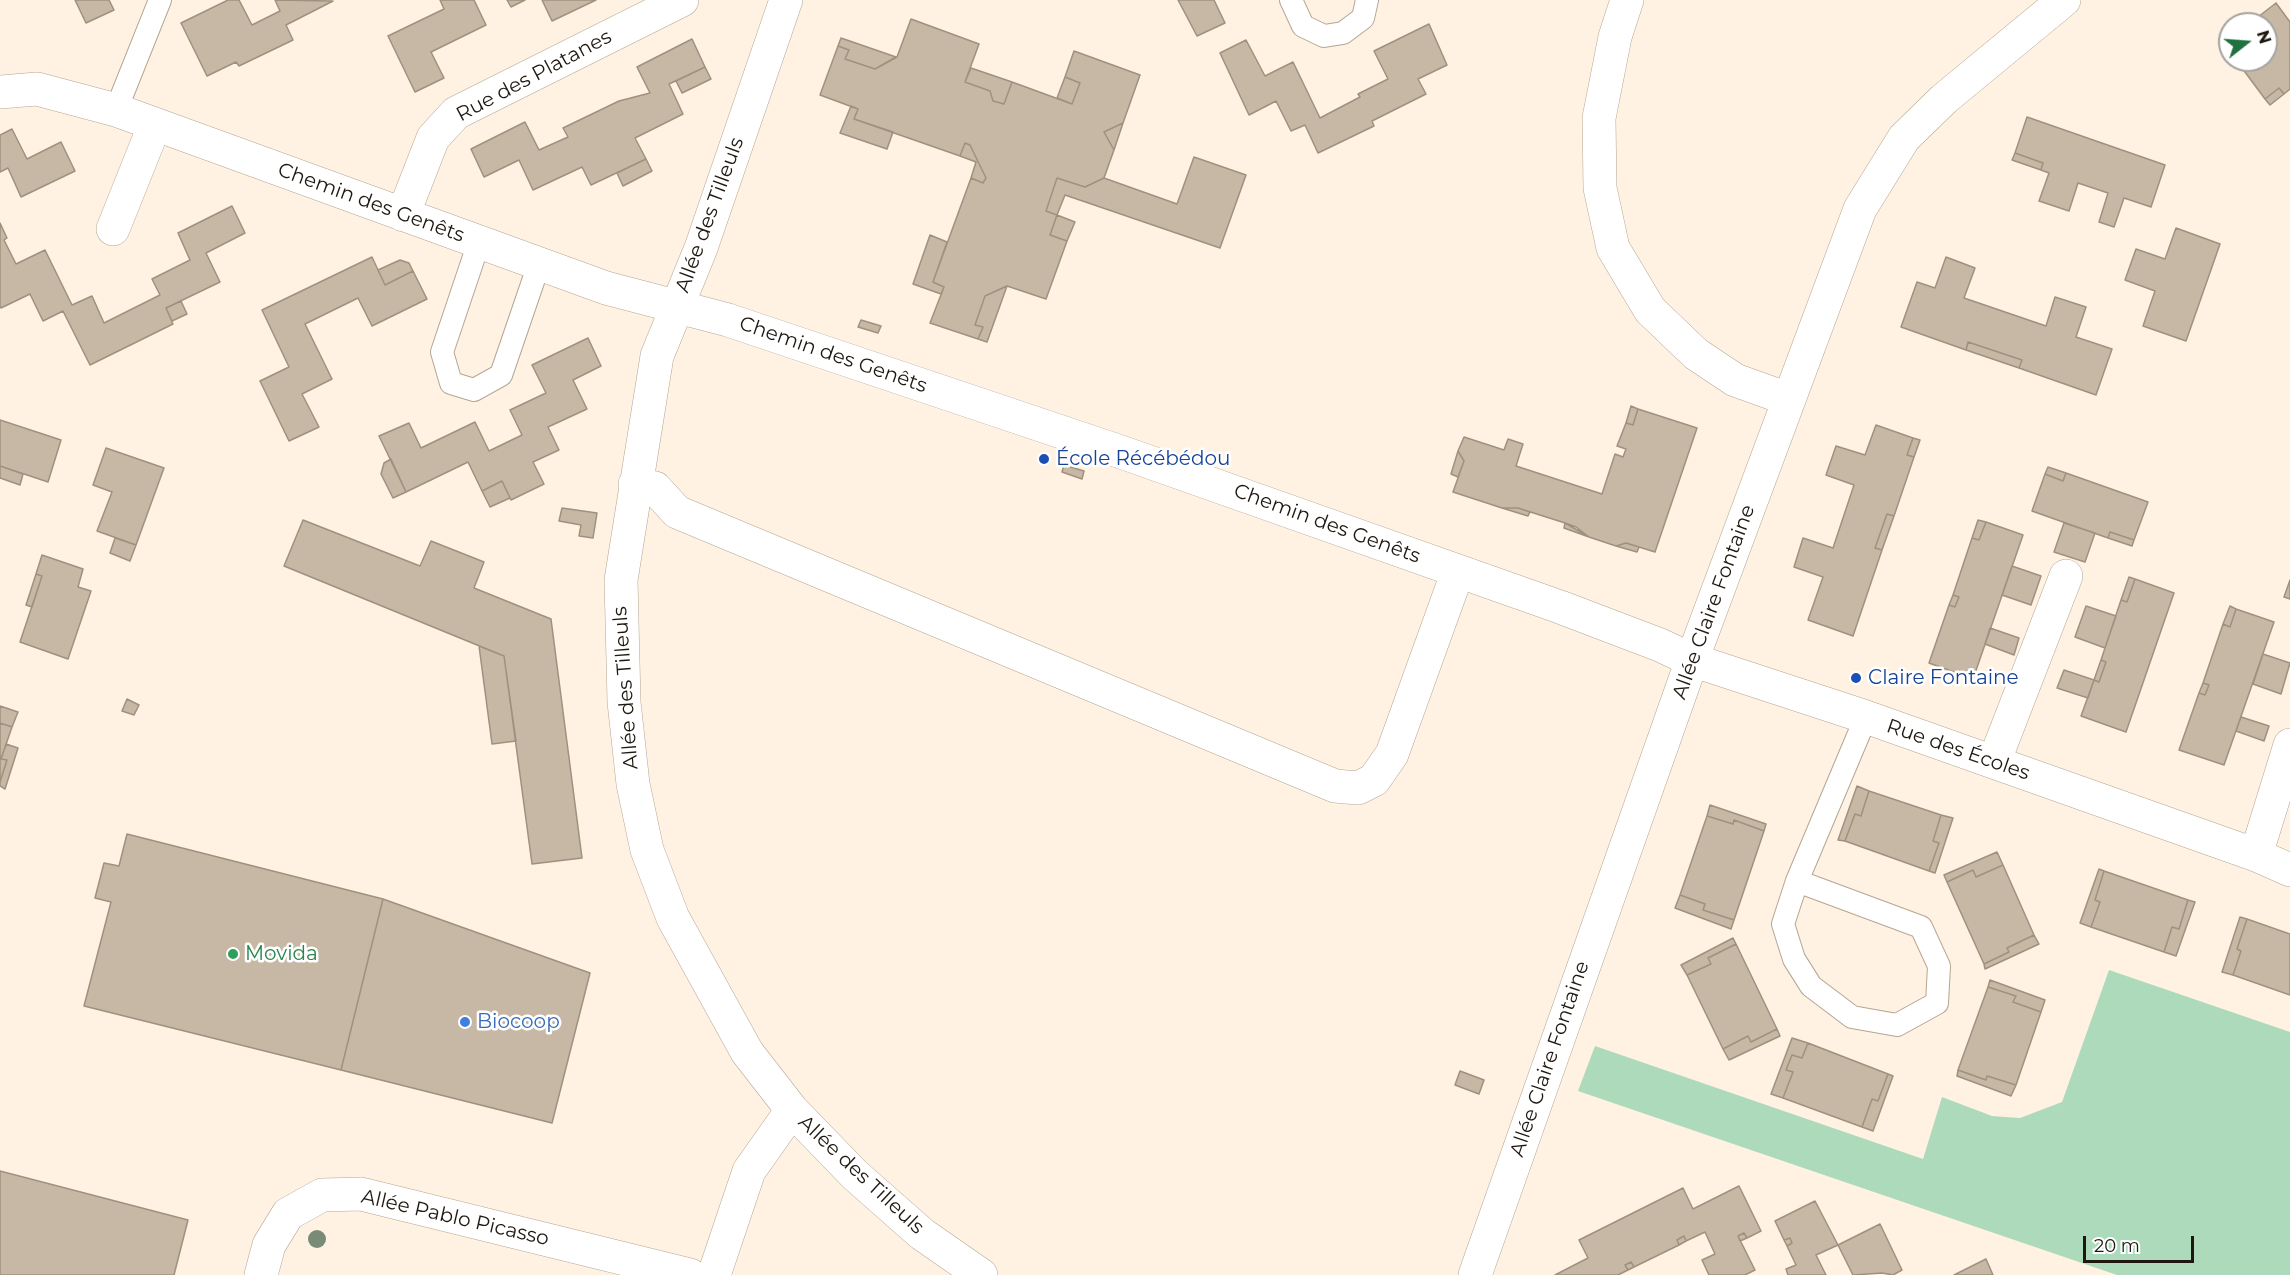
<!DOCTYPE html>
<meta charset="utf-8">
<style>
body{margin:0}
#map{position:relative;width:2290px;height:1275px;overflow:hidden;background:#fff2e2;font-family:Montserrat,sans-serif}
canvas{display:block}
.north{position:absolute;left:2218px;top:12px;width:60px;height:60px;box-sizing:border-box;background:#fff;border:2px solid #a5a3a0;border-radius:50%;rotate:73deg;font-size:16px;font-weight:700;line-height:24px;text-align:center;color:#1e1811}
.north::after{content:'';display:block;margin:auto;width:21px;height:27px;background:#207040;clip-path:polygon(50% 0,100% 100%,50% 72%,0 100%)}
.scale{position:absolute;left:2083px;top:1236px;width:111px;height:27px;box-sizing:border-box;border:3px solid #1e1811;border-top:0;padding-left:8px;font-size:18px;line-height:21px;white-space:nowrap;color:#1e1811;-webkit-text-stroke:4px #fff;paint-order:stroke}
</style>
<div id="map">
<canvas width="2290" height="1275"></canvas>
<div class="north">N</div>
<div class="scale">20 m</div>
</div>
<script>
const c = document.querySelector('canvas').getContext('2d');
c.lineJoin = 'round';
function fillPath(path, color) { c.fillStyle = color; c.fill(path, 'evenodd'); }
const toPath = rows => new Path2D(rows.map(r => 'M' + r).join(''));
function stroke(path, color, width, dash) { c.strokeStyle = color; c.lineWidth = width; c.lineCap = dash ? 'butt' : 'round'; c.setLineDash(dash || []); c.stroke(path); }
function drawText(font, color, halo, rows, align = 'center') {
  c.font = font + ' Montserrat,sans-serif'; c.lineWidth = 5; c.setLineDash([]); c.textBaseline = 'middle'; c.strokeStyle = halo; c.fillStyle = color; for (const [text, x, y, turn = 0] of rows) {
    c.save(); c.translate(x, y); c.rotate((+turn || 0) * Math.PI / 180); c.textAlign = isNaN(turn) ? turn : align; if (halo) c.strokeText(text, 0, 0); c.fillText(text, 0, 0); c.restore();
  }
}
fillPath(toPath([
 [2109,970,2290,1032,2290,1275,2117,1275,1578,1091,1595,1046,1923,1159,1942,1097,1992,1116,2020,1118,2062,1102]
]), '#addabb');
const building = toPath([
 [75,0,109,0,114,10,86,23,75,0],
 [228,0,239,0,252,25,280,11,275,0,333,1,286,25,293,40,239,66,236,62,207,76,181,23,228,0],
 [440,0,474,0,486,25,431,52,444,78,415,92,388,36,444,9,440,0],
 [507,0,525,0,511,7,507,0],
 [542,0,596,0,552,21,542,0],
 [1178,0,1214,0,1225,23,1197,36,1178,0],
 [2276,3,2290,22,2290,89,2284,94,2279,88,2265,99,2242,68,2252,60,2266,60,2266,24,2249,24,2276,3],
 [911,19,979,44,965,82,990,91,993,101,1004,104,1012,82,1072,104,1080,83,1065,77,1074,51,1140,75,1123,123,1104,132,1114,150,1104,178,1085,187,1057,178,1046,211,1057,215,1050,235,1067,241,1046,299,1007,286,985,296,975,325,983,327,978,339,930,323,944,287,933,282,971,178,983,183,986,178,970,145,965,143,960,156,854,119,858,109,820,95,838,46,849,50,845,59,875,69,897,57,911,19],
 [1429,24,1447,65,1418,79,1426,94,1372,121,1374,126,1318,153,1305,125,1291,131,1276,101,1249,115,1220,53,1246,40,1265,76,1293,62,1320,118,1360,97,1358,94,1388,79,1374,51,1429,24],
 [841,38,896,57,875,69,845,59,849,50,838,46,841,38],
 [692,39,705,67,669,84,683,114,635,138,646,159,591,185,582,167,533,190,519,160,484,177,471,149,525,122,539,150,568,137,563,128,619,101,650,93,637,67,692,39],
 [705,67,711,79,682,93,676,81,705,67],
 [971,68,1012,82,1004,104,993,101,990,91,965,82,971,68],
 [1065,77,1080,83,1072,104,1057,98,1065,77],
 [2279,88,2284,94,2270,105,2265,99,2279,88],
 [851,106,858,109,854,119,893,132,887,149,840,133,851,106],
 [2027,117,2165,165,2151,207,2124,198,2114,227,2099,222,2108,193,2078,183,2069,211,2039,201,2049,173,2041,170,2043,163,2015,153,2027,117],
 [1123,123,1114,150,1104,132,1123,123],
 [12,129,27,159,61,142,75,171,21,197,8,168,0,172,0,135,12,129],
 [965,143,970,145,986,178,983,183,971,178,976,162,960,156,965,143],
 [2015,153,2043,163,2041,170,2012,160,2015,153],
 [1194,157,1246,175,1220,248,1065,195,1057,215,1046,211,1057,178,1085,187,1104,178,1177,204,1194,157],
 [646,159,652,171,623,186,617,173,646,159],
 [232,206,245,233,206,253,220,282,166,308,173,324,90,365,63,311,43,321,30,294,1,308,0,306,0,223,7,238,4,240,16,264,45,250,72,305,92,296,104,323,160,295,152,279,190,260,178,233,232,206],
 [1057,215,1075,222,1067,241,1050,235,1057,215],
 [2176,228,2220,244,2186,341,2143,326,2155,291,2125,280,2136,249,2165,259,2176,228],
 [930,235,947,242,933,282,944,287,941,294,913,284,930,235],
 [372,257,385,285,413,271,427,299,372,326,358,298,305,324,332,379,302,394,319,427,289,441,260,381,289,367,262,310,372,257],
 [1946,257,1975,268,1964,298,2046,326,2055,297,2086,307,2076,337,2112,349,2096,395,2019,368,2022,360,1968,342,1966,350,1901,327,1917,282,1935,288,1946,257],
 [400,260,409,263,413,271,385,285,378,270,400,260],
 [1007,286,987,342,978,339,983,327,975,325,985,296,1007,286],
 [181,301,187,314,172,321,166,308,181,301],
 [861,320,881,326,878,333,858,327,861,320],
 [588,338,601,366,573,380,587,409,548,427,559,450,533,462,544,484,511,500,502,481,482,491,468,462,406,492,379,436,409,423,421,448,475,422,489,451,522,435,510,410,546,393,532,365,588,338],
 [1968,342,2022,360,2019,368,1966,350,1968,342],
 [1631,406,1638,409,1633,425,1626,423,1631,406],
 [1638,409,1697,428,1655,552,1626,543,1616,546,1589,537,1565,523,1518,508,1502,508,1453,492,1464,461,1458,451,1464,437,1504,450,1508,439,1523,444,1516,466,1602,494,1615,454,1623,457,1626,449,1617,446,1626,423,1633,425,1638,409],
 [0,420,61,440,48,482,0,466,0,420],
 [1876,425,1913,438,1907,455,1914,457,1894,516,1887,514,1875,548,1882,550,1853,636,1808,620,1823,577,1794,567,1803,538,1833,548,1854,485,1826,475,1836,446,1865,455,1876,425],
 [1913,438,1920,440,1914,457,1907,455,1913,438],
 [106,448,164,468,136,545,97,531,112,492,93,485,106,448],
 [1458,451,1464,461,1458,477,1451,474,1458,451],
 [391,459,406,492,393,498,381,474,384,463,391,459],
 [1064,465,1084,471,1082,479,1062,472,1064,465],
 [0,466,23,474,20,485,0,478,0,466],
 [2048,467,2066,473,2063,481,2045,474,2048,467],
 [2066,473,2148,502,2134,540,2110,532,2108,538,2032,511,2045,474,2063,481,2066,473],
 [502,481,510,498,490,507,482,491,502,481],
 [562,508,597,513,593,538,579,536,581,525,559,521,562,508],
 [1502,508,1518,508,1530,512,1528,516,1502,508],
 [1887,514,1894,516,1882,550,1875,548,1887,514],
 [303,520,420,566,431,541,484,562,474,588,551,619,582,858,532,864,504,656,284,566,303,520],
 [1978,520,1986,522,1979,540,1972,538,1978,520],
 [1986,522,2023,535,1973,679,1929,663,1949,605,1955,607,1959,597,1953,595,1972,538,1979,540,1986,522],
 [1565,523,1576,527,1589,537,1564,528,1565,523],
 [2064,523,2095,533,2085,562,2054,552,2064,523],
 [2110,532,2134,540,2132,546,2108,538,2110,532],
 [115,538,136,545,130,561,110,553,115,538],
 [1626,543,1639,547,1637,552,1616,546,1626,543],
 [42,555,83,569,78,587,91,591,68,659,20,642,42,576,36,574,42,555],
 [2012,566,2041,576,2031,605,2002,595,2012,566],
 [36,574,42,576,32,607,26,605,36,574],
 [2129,577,2135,579,2127,602,2121,600,2129,577],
 [2135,579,2174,593,2126,732,2081,716,2094,680,2099,682,2106,662,2101,660,2121,600,2127,602,2135,579],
 [2290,580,2290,599,2284,597,2290,580],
 [1953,595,1959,597,1955,607,1949,605,1953,595],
 [2086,606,2116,616,2105,648,2075,637,2086,606],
 [2230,606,2236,609,2230,627,2223,624,2230,606],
 [2236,609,2274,622,2224,765,2179,750,2199,693,2205,695,2209,685,2203,683,2223,624,2230,627,2236,609],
 [1990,628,2019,638,2014,655,1985,644,1990,628],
 [479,646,504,656,516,741,492,744,479,646],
 [2263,654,2290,663,2281,694,2253,684,2263,654],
 [2101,660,2106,662,2099,682,2094,680,2101,660],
 [2064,670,2094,680,2088,698,2057,688,2064,670],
 [2203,683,2209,685,2205,695,2199,693,2203,683],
 [127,699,139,705,134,715,122,711,127,699],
 [0,706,18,712,12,727,0,723,0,706],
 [2241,717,2269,726,2264,741,2236,731,2241,717],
 [0,723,12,727,1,759,7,760,0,782,0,723],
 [6,744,18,748,5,789,0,786,0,782,7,760,1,759,6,744],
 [1857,786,1869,791,1861,816,1855,814,1845,841,1838,840,1857,786],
 [1869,791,1941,815,1933,841,1939,843,1929,871,1845,841,1855,814,1861,816,1869,791],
 [1710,805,1766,824,1764,831,1734,820,1733,824,1707,816,1710,805],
 [1941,815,1953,818,1935,873,1929,871,1939,843,1933,841,1941,815],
 [1707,816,1733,824,1734,820,1764,831,1734,920,1703,910,1705,904,1680,895,1707,816],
 [127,834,383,899,341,1070,84,1006,111,902,95,898,104,863,119,866,127,834],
 [1997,852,2003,865,1976,877,1973,870,1947,882,1944,875,1997,852],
 [2003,865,2034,935,2007,948,2009,952,1984,964,1947,882,1973,870,1976,877,2003,865],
 [2099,869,2104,871,2095,900,2100,902,2091,927,2080,923,2099,869],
 [2104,871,2188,900,2179,929,2172,927,2164,952,2091,927,2100,902,2095,900,2104,871],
 [1680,895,1705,904,1703,910,1734,920,1731,929,1675,908,1680,895],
 [383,899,590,973,552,1123,341,1070,383,899],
 [2188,900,2195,902,2176,956,2164,952,2172,927,2179,929,2188,900],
 [2240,917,2247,919,2237,949,2241,951,2233,975,2222,972,2240,917],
 [2247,919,2290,934,2290,995,2233,975,2241,951,2237,949,2247,919],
 [2034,935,2039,944,1985,969,1984,964,2009,952,2007,948,2034,935],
 [1733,938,1736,944,1708,958,1711,964,1687,975,1681,965,1733,938],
 [1736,944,1777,1029,1751,1042,1748,1036,1723,1049,1687,975,1711,964,1708,958,1736,944],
 [1990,980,2045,1000,2041,1012,2013,1002,2016,996,1988,987,1990,980],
 [1988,987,2016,996,2013,1002,2041,1012,2016,1085,1987,1076,1986,1080,1958,1070,1988,987],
 [1777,1029,1780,1036,1729,1060,1723,1049,1748,1036,1751,1042,1777,1029],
 [1792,1038,1808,1043,1802,1058,1792,1055,1786,1070,1793,1072,1783,1098,1771,1094,1792,1038],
 [1808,1043,1888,1074,1878,1101,1872,1099,1862,1127,1783,1098,1793,1072,1786,1070,1792,1055,1802,1058,1808,1043],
 [1958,1070,1986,1080,1987,1076,2016,1085,2011,1096,1957,1076,1958,1070],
 [1460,1071,1484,1080,1479,1094,1455,1085,1460,1071],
 [1888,1074,1893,1076,1873,1131,1862,1127,1872,1099,1878,1101,1888,1074],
 [0,1171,188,1220,174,1275,0,1275,0,1171],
 [1739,1186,1761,1231,1747,1238,1744,1233,1738,1236,1755,1270,1745,1275,1709,1275,1702,1260,1715,1254,1705,1232,1686,1241,1684,1236,1677,1240,1679,1245,1634,1267,1631,1262,1625,1265,1628,1270,1618,1275,1555,1275,1588,1258,1579,1240,1683,1188,1693,1209,1739,1186],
 [1815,1201,1838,1245,1816,1255,1826,1275,1788,1275,1786,1269,1796,1265,1787,1246,1792,1243,1790,1238,1784,1240,1775,1221,1815,1201],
 [1880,1224,1902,1270,1893,1275,1882,1273,1853,1275,1838,1245,1880,1224],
 [1744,1233,1747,1238,1740,1241,1738,1236,1744,1233],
 [1684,1236,1686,1241,1679,1245,1677,1240,1684,1236],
 [1790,1238,1792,1243,1787,1246,1784,1240,1790,1238],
 [1986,1259,1993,1275,1954,1275,1986,1259],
 [1631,1262,1634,1267,1628,1270,1625,1265,1631,1262]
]);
fillPath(building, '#c7b8a5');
stroke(building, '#9f917e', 1.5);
const service = toPath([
 [1291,0,1303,26,1324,36,1343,33,1363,18,1367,0],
 [116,110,160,0],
 [479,242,442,352,451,383,474,390,501,375,539,264],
 [1797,881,1921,927,1939,966,1937,1003,1897,1025,1852,1017,1811,986,1794,959,1783,924,1797,881,1866,717]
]);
const minor = toPath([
 [786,0,701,248,657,356,621,580,624,702,633,784,647,850,673,918,747,1052,792,1110,855,1175,922,1234,981,1275],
 [1627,0,1615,37,1599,118,1600,188,1613,248,1650,310,1696,354,1735,380,1788,399],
 [0,92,37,89,116,110,606,288,728,320,1121,452,1560,607,1660,645,1692,660,1866,717,2256,855,2290,870],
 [403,215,433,138,456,113,682,0],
 [113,229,155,124],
 [635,484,655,488,677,512,1335,786,1358,788,1374,780,1392,754,1458,571],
 [1994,762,2066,576],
 [2256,855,2290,745],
 [261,1275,269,1245,288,1214,322,1195,361,1194,690,1275],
 [714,1275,749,1171,792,1110],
 [1475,1275,1692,660,1860,209,1904,138,1944,99,2064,0]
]);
stroke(service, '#b5a693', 24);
stroke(minor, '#b5a693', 34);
stroke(service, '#fff', 22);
stroke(minor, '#fff', 33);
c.fillStyle = '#778b76';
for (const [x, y] of [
 [317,1239]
]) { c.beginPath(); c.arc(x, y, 9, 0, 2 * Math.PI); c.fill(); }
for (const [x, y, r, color] of [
 [1044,459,6,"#1a4fb4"],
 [1856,678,6,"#1a4fb4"],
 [233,954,6,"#2e9e5b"],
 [465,1022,6,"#3f7fe0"]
]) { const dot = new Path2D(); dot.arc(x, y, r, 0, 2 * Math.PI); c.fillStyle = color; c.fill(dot); stroke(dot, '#fff', 2); }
drawText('20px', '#1e1811', '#fff', [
 ["Rue des Platanes",534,76,-28],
 ["Chemin des Genêts",371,203,20],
 ["Allée des Tilleuls",710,215,-70],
 ["Chemin des Genêts",833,355,19],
 ["Chemin des Genêts",1327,524,20],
 ["Allée Claire Fontaine",1714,602,-70],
 ["Allée des Tilleuls",626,688,-94],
 ["Rue des Écoles",1958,750,19],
 ["Allée Claire Fontaine",1550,1059,-71],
 ["Allée des Tilleuls",861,1175,43],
 ["Allée Pablo Picasso",455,1218,13]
]);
drawText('20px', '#164399', '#fff', [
 ["École Récébédou",1056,459],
 ["Claire Fontaine",1868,678]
], 'left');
drawText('20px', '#27864d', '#fff', [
 ["Movida",245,954]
], 'left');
drawText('20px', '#366cbe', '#fff', [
 ["Biocoop",477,1022]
], 'left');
</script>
